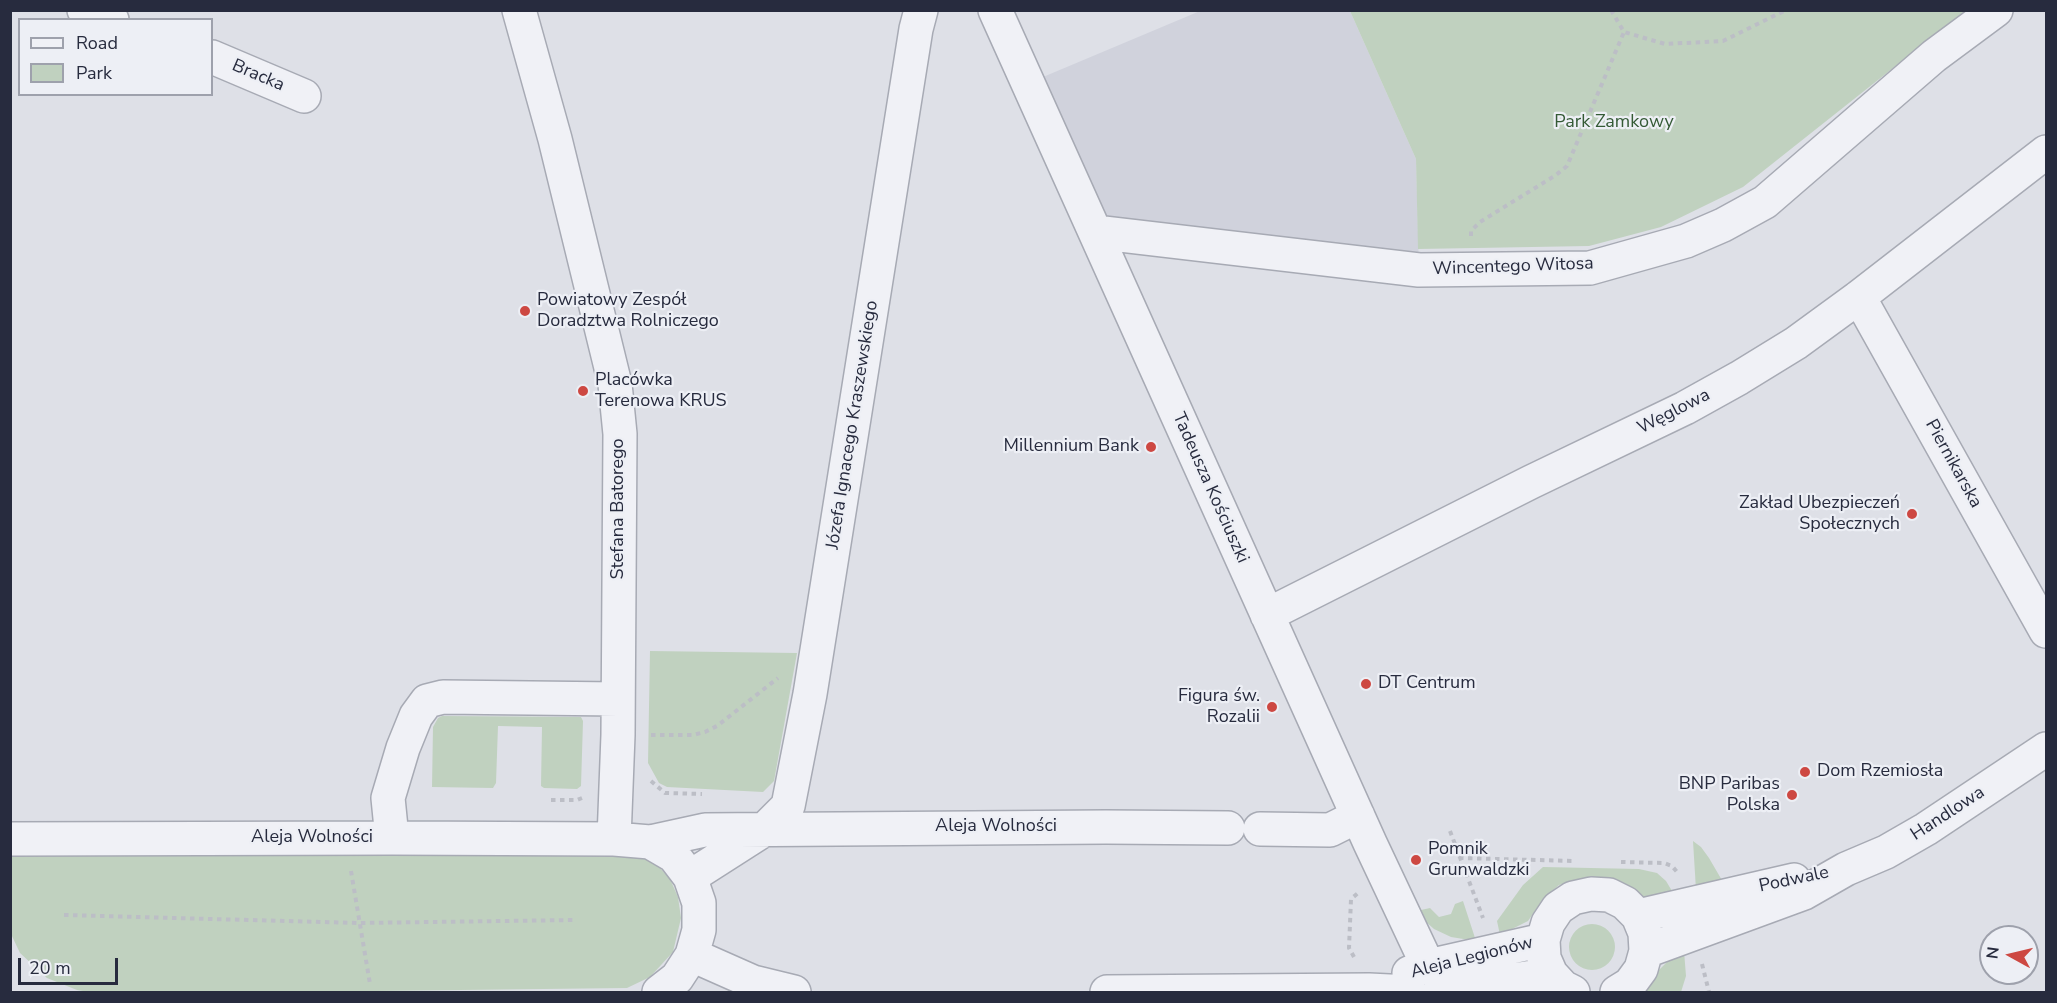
<!DOCTYPE html>
<meta charset="utf-8">
<style>
body{margin:0}
#map{position:relative;width:2057px;height:1003px;overflow:hidden;background:#dee0e7;font-family:"Nunito Sans",sans-serif}
canvas{display:block}
.frame{position:absolute;inset:0;border:12px solid #272b3e;pointer-events:none}
.legend{position:absolute;left:18px;top:18px;width:195px;height:78px;box-sizing:border-box;background:#edeff5;border:2px solid #9ea1ac;margin:0;padding:8px 10px;list-style:none;font-size:18px;color:#272b3e}
.legend li{display:flex;align-items:center;gap:12px;height:30px}
.legend b{width:30px;border:2px solid #9ea1ac}
.north{position:absolute;left:1979px;top:925px;width:60px;height:60px;box-sizing:border-box;background:#edeff5;border:2px solid #9ea1ac;border-radius:50%;rotate:278deg;font-size:16px;font-weight:700;line-height:24px;text-align:center;color:#272b3e}
.north::after{content:'';display:block;margin:auto;width:21px;height:27px;background:#cd4842;clip-path:polygon(50% 0,100% 100%,50% 72%,0 100%)}
.scale{position:absolute;left:18px;top:958px;width:100px;height:27px;box-sizing:border-box;border:3px solid #272b3e;border-top:0;padding-left:8px;font-size:18px;line-height:21px;white-space:nowrap;color:#272b3e;-webkit-text-stroke:4px #edeff5;paint-order:stroke}
</style>
<div id="map">
<canvas width="2057" height="1003"></canvas>
<div class="frame"></div>
<ul class="legend">
<li><b style="height:8px;background:#f0f1f6"></b>Road</li>
<li><b style="height:16px;background:#c0d1bf"></b>Park</li>
</ul>
<div class="north">N</div>
<div class="scale">20 m</div>
</div>
<script>
const c = document.querySelector('canvas').getContext('2d');
c.lineJoin = 'round';
function fillPath(path, color) { c.fillStyle = color; c.fill(path, 'evenodd'); }
const toPath = rows => new Path2D(rows.map(r => 'M' + r).join(''));
function stroke(path, color, width, dash) { c.strokeStyle = color; c.lineWidth = width; c.lineCap = dash ? 'butt' : 'round'; c.setLineDash(dash || []); c.stroke(path); }
function drawText(font, color, halo, rows, align = 'center') {
  c.font = font + ' "Nunito Sans",sans-serif'; c.lineWidth = 4.5; c.setLineDash([]); c.textBaseline = 'middle'; c.strokeStyle = halo; c.fillStyle = color; for (const [text, x, y, turn = 0] of rows) {
    c.save(); c.translate(x, y); c.rotate((+turn || 0) * Math.PI / 180); c.textAlign = isNaN(turn) ? turn : align; if (halo) c.strokeText(text, 0, 0); c.fillText(text, 0, 0); c.restore();
  }
}
fillPath(toPath([
 [1200,11,1350,11,1416,159,1419,270,1104,222,1043,77]
]), '#d0d2dc');
fillPath(toPath([
 [1350,11,1965,11,1743,187,1661,227,1589,246,1418,249,1416,159],
 [650,651,797,653,774,781,763,792,667,787,659,783,648,763],
 [442,716,581,717,583,721,581,786,577,789,544,788,541,786,542,727,498,726,496,783,493,788,432,787,433,727,438,718],
 [1693,841,1701,847,1709,858,1723,882,1696,890],
 [11,850,627,850,650,857,670,879,678,897,681,918,673,952,650,977,627,988,294,992,89,992,77,990,47,978,20,953,11,934],
 [1393,851,1421,910,1430,908,1439,917,1451,914,1455,904,1463,901,1476,941,1451,937,1434,929,1416,913,1392,864],
 [1543,867,1639,869,1657,873,1666,881,1675,896,1657,898,1644,897,1577,880,1559,885,1543,899,1528,921,1500,935,1497,921,1523,885],
 '1569 947a23 23 0 1 1 46 0a23 23 0 1 1-46 0Z',
 [1684,951,1686,976,1681,992,1643,992,1653,976,1670,959]
]), '#c0d1bf');
const minor = toPath([
 [84,10,112,20],
 [519,10,555,139,615,384,620,434,618,735,614,839],
 [995,10,1370,843,1428,966],
 [212,57,304,96],
 [1095,232,1419,270,1590,268,1686,241,1723,225,1765,202,1934,56,1996,10],
 [1859,297,2046,631],
 [1267,615,1531,482,1685,408,1739,378,1796,343,1859,297,2046,152],
 [1260,829,1330,830,1358,816],
 [392,838,388,798,403,748,416,716,427,701,443,697,618,699],
 [10,839,392,838,614,839,650,842,674,856,690,877,699,903,699,930,692,955,677,978,659,992],
 [650,842,705,830,1106,827,1228,828],
 [690,877,765,829,788,806,810,694,916,29,921,10],
 [1638,916,1794,880],
 [1646,951,1804,893,1846,869,1886,852,1926,829,2046,749],
 [692,955,753,982,794,992],
 [1409,973,1428,966,1543,940],
 [1107,992,1369,990,1410,992],
 [1440,992,1551,974],
 [1573,992,1563,987,1551,974,1544,958,1543,940,1548,923,1558,908,1573,898,1591,894,1609,895,1625,903,1638,916,1645,933,1646,951,1641,969,1630,984,1617,992]
]);
stroke(minor, '#a7aab4', 36);
stroke(toPath([
 [1611,10,1624,32,1665,44,1723,41,1786,10],
 [1471,236,1471,231,1480,222,1556,175,1567,166,1624,32],
 [651,735,693,735,705,732,717,726,778,678],
 [651,781,665,793,702,794],
 [551,800,577,800,582,798],
 [1450,831,1483,918],
 [1459,858,1575,861],
 [1621,862,1664,863,1672,866,1677,872],
 [351,871,370,984],
 [64,915,360,923,575,920],
 [1354,957,1349,948,1351,899,1358,893],
 [1702,964,1709,992]
]), '#bcbec6', 4, [4.5, 4.5]);
stroke(minor, '#f0f1f6', 33);
for (const [x, y, r, color] of [
 [525,311,6,"#cd4842"],
 [583,391,6,"#cd4842"],
 [1151,447,6,"#cd4842"],
 [1912,514,6,"#cd4842"],
 [1366,684,6,"#cd4842"],
 [1272,707,6,"#cd4842"],
 [1805,772,6,"#cd4842"],
 [1792,795,6,"#cd4842"],
 [1416,860,6,"#cd4842"]
]) { const dot = new Path2D(); dot.arc(x, y, r, 0, 2 * Math.PI); c.fillStyle = color; c.fill(dot); stroke(dot, '#edeff5', 2); }
drawText('18px', '#272b3e', '#edeff5', [
 ["Bracka",258,76,23],
 ["Wincentego Witosa",1513,267,-2],
 ["Węglowa",1674,412,-27],
 ["Józefa Ignacego Kraszewskiego",853,425,-81],
 ["Piernikarska",1953,464,61],
 ["Tadeusza Kościuszki",1210,488,66],
 ["Stefana Batorego",619,509,-90],
 ["Handlowa",1948,814,-33],
 ["Aleja Wolności",996,827],
 ["Aleja Wolności",312,838],
 ["Podwale",1794,880,-12],
 ["Aleja Legionów",1472,958,-14]
]);
drawText('18px', '#345a35', '#edeff5', [
 ["Park Zamkowy",1614,123]
]);
drawText('18px', '#272b3e', '#edeff5', [
 ["Powiatowy Zespół",537,301],
 ["Doradztwa Rolniczego",537,322],
 ["Placówka",595,381],
 ["Terenowa KRUS",595,402],
 ["Millennium Bank",1139,447,"right"],
 ["Zakład Ubezpieczeń",1900,504,"right"],
 ["Społecznych",1900,525,"right"],
 ["DT Centrum",1378,684],
 ["Figura św.",1260,697,"right"],
 ["Rozalii",1260,718,"right"],
 ["Dom Rzemiosła",1817,772],
 ["BNP Paribas",1780,785,"right"],
 ["Polska",1780,806,"right"],
 ["Pomnik",1428,850],
 ["Grunwaldzki",1428,871]
], 'left');
</script>
